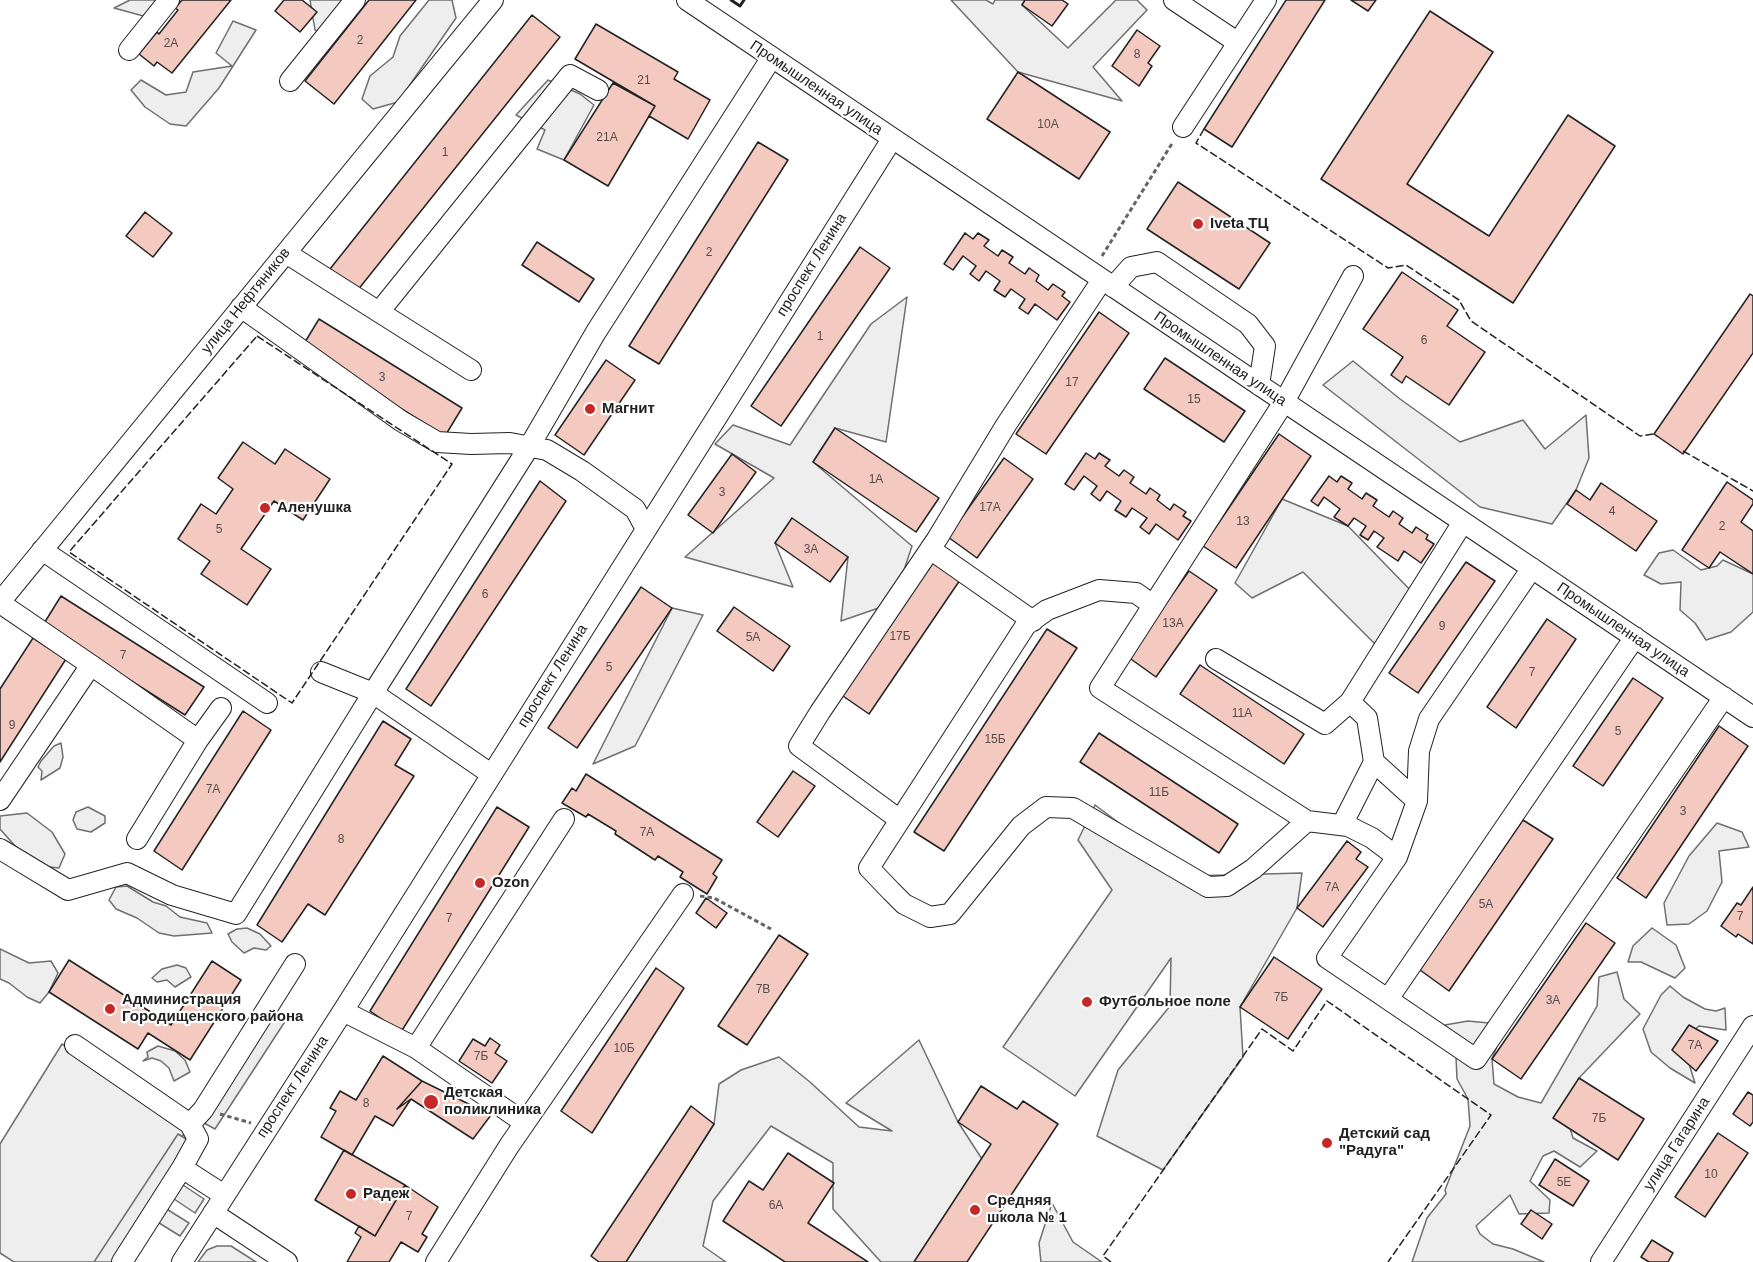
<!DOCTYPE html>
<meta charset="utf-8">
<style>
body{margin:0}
canvas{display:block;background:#fff}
</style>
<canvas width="1753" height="1262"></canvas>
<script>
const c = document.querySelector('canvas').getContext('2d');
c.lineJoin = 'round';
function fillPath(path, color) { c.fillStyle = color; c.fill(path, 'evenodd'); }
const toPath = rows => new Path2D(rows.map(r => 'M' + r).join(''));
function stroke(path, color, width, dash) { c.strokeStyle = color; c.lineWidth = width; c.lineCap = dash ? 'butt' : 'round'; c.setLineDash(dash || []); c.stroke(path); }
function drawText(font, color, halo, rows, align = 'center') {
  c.font = font + ' Helvetica,sans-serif'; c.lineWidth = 4.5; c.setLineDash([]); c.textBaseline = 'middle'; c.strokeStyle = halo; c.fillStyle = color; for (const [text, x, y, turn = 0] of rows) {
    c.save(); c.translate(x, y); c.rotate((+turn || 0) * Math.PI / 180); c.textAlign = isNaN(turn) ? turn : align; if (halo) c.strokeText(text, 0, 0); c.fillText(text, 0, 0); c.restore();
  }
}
const green = toPath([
 [130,0,158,0,147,17,114,8,130,0],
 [310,0,363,0,334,38,315,30,310,0],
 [429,0,452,0,456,18,398,102,373,109,362,99,370,76,393,57,400,36,429,0],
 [951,0,986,0,993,4,995,0,1025,0,1022,5,1068,48,1116,0,1137,0,1147,10,1093,67,1122,101,1018,72,951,0],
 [233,21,256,30,219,88,186,126,170,124,145,107,131,90,141,80,166,95,186,92,193,72,232,66,216,53,233,21],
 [548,80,580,94,594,105,564,160,537,149,545,130,516,115,548,80],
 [907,297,886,442,835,428,813,462,912,546,893,603,841,621,848,557,775,543,793,587,685,557,774,478,715,444,733,425,790,445,871,324,907,297],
 [1353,361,1400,399,1460,442,1523,420,1545,449,1586,415,1589,458,1576,490,1552,524,1480,507,1323,385,1353,361],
 [1282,499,1348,526,1417,597,1382,651,1303,572,1252,598,1235,583,1282,499],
 [1673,550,1701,570,1717,566,1723,560,1753,574,1753,612,1731,632,1706,640,1695,623,1680,610,1681,582,1661,584,1644,575,1659,553,1673,550],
 [672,608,703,615,635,746,593,764,672,608],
 [61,743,63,757,60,768,41,780,42,771,38,767,41,761,54,746,61,743],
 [1095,805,1190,876,1302,873,1297,908,1240,1007,1243,1057,1163,1170,1097,1136,1118,1070,1170,1006,1171,958,1075,1096,1003,1047,1112,890,1078,840,1095,805],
 [88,807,105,816,105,823,91,832,77,829,73,820,76,812,88,807],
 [27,813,52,832,65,854,59,868,32,865,0,829,0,816,27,813],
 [1717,823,1742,832,1749,847,1719,851,1722,882,1707,911,1689,924,1667,925,1664,903,1689,856,1717,823],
 [127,886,153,902,166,906,180,917,207,923,212,933,174,936,159,933,137,918,116,909,109,900,116,887,127,886],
 [247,928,260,934,271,946,266,950,254,948,244,953,232,942,228,934,237,929,247,928],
 [1652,928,1676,945,1685,968,1675,978,1641,962,1628,962,1633,946,1652,928],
 [0,949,29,963,51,961,58,973,49,992,40,1003,27,997,9,983,0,979,0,949],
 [177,965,186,968,191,977,175,987,167,980,157,982,152,978,162,969,177,965],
 [1617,972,1624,999,1640,1014,1579,1078,1566,1114,1573,1138,1597,1151,1580,1167,1554,1151,1543,1156,1530,1181,1550,1200,1549,1213,1519,1214,1510,1195,1476,1226,1480,1234,1493,1244,1513,1249,1544,1262,1412,1262,1427,1218,1446,1194,1445,1190,1470,1126,1468,1099,1457,1079,1456,1057,1445,1025,1468,1021,1489,1023,1501,1036,1492,1059,1494,1084,1518,1097,1541,1103,1597,1006,1599,977,1617,972],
 [1670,986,1683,997,1705,1009,1716,1011,1725,1008,1726,1030,1699,1026,1682,1041,1695,1083,1670,1068,1651,1052,1643,1029,1661,995,1670,986],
 [919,1040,958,1122,982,1159,914,1262,881,1262,833,1209,833,1163,771,1126,713,1201,703,1246,726,1262,626,1262,714,1124,719,1084,741,1070,779,1057,810,1082,859,1127,892,1131,846,1103,919,1040],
 [62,1044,190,1124,104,1262,14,1262,0,1253,0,1144,62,1044],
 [158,1046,175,1051,185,1060,190,1072,174,1081,169,1068,161,1061,152,1058,143,1061,148,1057,147,1052,158,1046],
 [180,1183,204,1199,195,1213,171,1197,180,1183],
 [1052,1203,1073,1242,1102,1262,1041,1262,1039,1243,1052,1203],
 [165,1208,189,1223,180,1236,156,1221,165,1208],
 [217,1246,231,1246,256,1262,198,1262,207,1250,217,1246]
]);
fillPath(green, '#eee');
stroke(green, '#6f6f6f', 1.5);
const parking = toPath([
 [275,1014,286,1020,215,1129,204,1123,275,1014],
 [178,1134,191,1142,112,1262,94,1262,178,1134]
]);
fillPath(parking, '#ededed');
stroke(parking, '#6f6f6f', 1.5);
const building = toPath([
 [182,0,231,0,172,73,157,62,154,66,139,54,157,32,159,34,178,10,175,8,182,0],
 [284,0,302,0,317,12,300,32,275,11,284,0],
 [369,0,416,0,334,104,305,81,369,0],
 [1025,0,1062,0,1068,4,1052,26,1022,5,1025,0],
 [1286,0,1325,0,1232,147,1204,129,1286,0],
 [1351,0,1376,0,1368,11,1351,0],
 [1430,11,1493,52,1407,184,1489,236,1568,115,1615,146,1513,303,1321,179,1430,11],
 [532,15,560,37,357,291,330,269,532,15],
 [596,24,678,72,674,79,710,100,688,139,649,116,655,106,575,59,596,24],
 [1137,30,1160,46,1148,63,1152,66,1139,86,1112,66,1137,30],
 [1018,72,1110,132,1079,179,987,119,1018,72],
 [613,83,655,106,608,186,564,160,613,83],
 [758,142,788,160,659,364,629,346,758,142],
 [1178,182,1270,243,1239,289,1147,229,1178,182],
 [145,212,172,233,153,257,126,236,145,212],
 [965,233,973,239,978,233,989,240,984,246,998,256,1002,250,1013,257,1009,263,1025,274,1029,268,1039,275,1036,281,1048,290,1053,284,1065,292,1062,296,1070,302,1057,320,1035,304,1028,314,1019,308,1025,299,1011,289,1005,297,994,290,1000,281,986,271,979,281,970,274,976,266,963,256,953,270,944,264,965,233],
 [537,242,594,279,579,302,522,265,537,242],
 [860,247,890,268,781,426,751,406,860,247],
 [1402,272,1458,310,1447,326,1485,352,1449,405,1406,376,1402,383,1391,375,1403,357,1363,329,1402,272],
 [1750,294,1753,296,1753,353,1683,454,1654,434,1750,294],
 [1099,312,1129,333,1046,454,1016,434,1099,312],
 [319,319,462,408,445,436,302,347,319,319],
 [1165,358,1245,411,1224,442,1144,389,1165,358],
 [606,360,635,380,584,455,555,435,606,360],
 [835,428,939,498,916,532,813,462,835,428],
 [1279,434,1311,456,1236,568,1203,546,1279,434],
 [243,442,275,464,285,449,330,479,303,520,274,501,241,549,271,569,247,605,201,574,210,561,178,539,201,504,216,514,233,489,218,478,243,442],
 [1086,453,1095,459,1099,453,1110,460,1105,466,1119,476,1124,470,1134,477,1130,483,1146,494,1150,488,1160,495,1157,500,1170,510,1174,504,1186,512,1183,516,1191,521,1178,540,1156,524,1149,534,1140,527,1147,518,1132,508,1126,517,1115,510,1121,501,1107,491,1100,501,1091,494,1097,486,1084,476,1074,490,1065,484,1086,453],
 [732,454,756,472,713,533,688,515,732,454],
 [1004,458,1033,479,977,558,948,537,1004,458],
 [1329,476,1337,482,1341,476,1352,483,1348,489,1362,499,1366,493,1377,500,1373,506,1389,517,1393,511,1403,518,1399,524,1412,533,1416,527,1428,535,1426,539,1434,544,1421,563,1404,551,1398,561,1377,547,1384,538,1374,531,1368,540,1360,535,1366,526,1354,518,1348,526,1334,517,1340,509,1324,497,1318,506,1311,501,1329,476],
 [540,481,566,501,431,706,406,689,540,481],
 [1727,482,1753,500,1753,504,1741,522,1753,531,1753,574,1720,552,1709,568,1682,550,1727,482],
 [1601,483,1657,521,1636,551,1567,504,1576,490,1590,500,1601,483],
 [792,518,848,557,830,582,775,543,792,518],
 [931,560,960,580,869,714,840,694,931,560],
 [1466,562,1495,581,1418,693,1389,673,1466,562],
 [1189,571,1217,590,1156,677,1128,657,1189,571],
 [641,587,672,608,577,748,548,728,641,587],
 [61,596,204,687,185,715,43,625,61,596],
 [734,607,790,646,773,671,717,631,734,607],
 [1547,619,1576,639,1516,728,1487,707,1547,619],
 [1047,629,1077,648,944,851,914,832,1047,629],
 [33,638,66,659,0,762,0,689,33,638],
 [1200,665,1304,734,1284,764,1180,694,1200,665],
 [1633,678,1663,698,1603,786,1573,766,1633,678],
 [243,711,271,730,182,870,154,851,243,711],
 [383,721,411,739,395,765,414,776,325,915,308,904,282,942,257,925,383,721],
 [1719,726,1748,746,1646,898,1617,878,1719,726],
 [1099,733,1238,824,1219,853,1080,762,1099,733],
 [793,771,815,786,778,837,757,822,793,771],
 [586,774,722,860,713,874,717,877,707,894,680,877,683,872,658,856,655,860,615,834,616,831,588,814,586,817,562,803,572,788,576,791,586,774],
 [497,807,529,827,401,1032,370,1011,497,807],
 [1523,820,1553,839,1449,991,1420,970,1523,820],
 [1347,841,1361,852,1356,859,1368,867,1323,927,1297,908,1347,841],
 [1753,887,1753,944,1738,934,1736,937,1721,926,1737,903,1741,905,1753,887],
 [706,898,727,913,716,928,696,913,706,898],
 [1586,923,1615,943,1521,1079,1492,1059,1586,923],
 [779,935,808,954,747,1045,718,1026,779,935],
 [1274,957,1322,989,1288,1039,1240,1007,1274,957],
 [69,960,171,1025,212,961,241,980,190,1060,148,1033,138,1049,49,992,69,960],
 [656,968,684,988,592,1133,561,1111,656,968],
 [1689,1025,1718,1041,1696,1071,1672,1050,1689,1025],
 [490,1038,500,1045,495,1053,507,1061,492,1083,459,1061,473,1039,485,1046,490,1038],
 [383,1056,422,1081,397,1109,411,1099,393,1126,375,1116,352,1155,321,1137,336,1111,330,1108,340,1091,356,1100,383,1056],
 [1579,1078,1644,1119,1618,1160,1553,1118,1579,1078],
 [422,1081,491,1115,473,1139,411,1099,397,1109,422,1081],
 [981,1086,1017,1109,1023,1101,1058,1124,967,1262,914,1262,991,1144,958,1122,981,1086],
 [1748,1092,1753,1095,1753,1122,1750,1126,1733,1114,1748,1092],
 [691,1106,714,1124,626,1262,599,1262,591,1256,691,1106],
 [1718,1133,1748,1153,1705,1217,1675,1197,1718,1133],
 [344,1150,405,1185,375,1236,315,1200,344,1150],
 [788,1153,834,1183,808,1223,868,1262,785,1262,723,1221,749,1181,763,1190,788,1153],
 [1555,1159,1589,1181,1573,1206,1539,1185,1555,1159],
 [405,1185,438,1207,422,1234,427,1237,418,1252,401,1242,389,1262,347,1262,361,1237,355,1233,359,1226,375,1236,405,1185],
 [1531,1210,1552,1224,1542,1239,1521,1224,1531,1210],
 [1652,1240,1673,1253,1668,1262,1649,1262,1641,1257,1652,1240]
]);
fillPath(building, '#f3c9c0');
stroke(building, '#222', 1.5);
const minor = toPath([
 [687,0,1753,717],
 [1174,0,1237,42],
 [129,50,169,0],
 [290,81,355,0],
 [1183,127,1266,0],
 [286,253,379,312,570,75,598,90],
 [1113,287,1131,267,1157,262,1248,324,1265,346,1259,385],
 [241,307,401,421,437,442,471,444,510,443,547,450,582,471,635,509,646,529],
 [379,312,471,370],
 [930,549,1033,621],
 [42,550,267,703],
 [1532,568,1429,719,1419,751,1417,801,1397,857,1327,958,1476,1059,1724,697],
 [0,602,493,0],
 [0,603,91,665,0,800],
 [1153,605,1136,593,1099,590,1047,610,1026,625,869,868,891,891,904,904,930,917,950,914,1021,826,1046,807,1073,808,1208,887,1227,886,1253,869,1307,821,1348,826,1372,838,1397,857],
 [1216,659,1325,724,1350,702,1463,522],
 [91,665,198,740],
 [1350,702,1367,718,1374,762,1417,801],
 [491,774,373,693,529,447,596,332,772,57],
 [900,820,799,746,820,712,937,539,1006,425,1102,280],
 [1307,821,1100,688,1284,402,1353,276],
 [1342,825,1374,762],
 [137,839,198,740,221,708],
 [0,849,68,890,127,873,172,895,236,914,373,693,321,672],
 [1388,999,1635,637],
 [343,1011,416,1048,525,1123],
 [75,1045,190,1124,198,1139,182,1168],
 [416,1048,564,819],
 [190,1124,203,1110,295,964],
 [213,1213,287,1262],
 [122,1262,182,1168,224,1195],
 [182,1262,343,1011,892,139],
 [436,1262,509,1146,683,894],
 [1601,1262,1753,1026]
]);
stroke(minor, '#222', 22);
stroke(toPath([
 [1102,256,1173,142],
 [700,896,714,898,771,929],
 [220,1114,251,1123]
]), '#646464', 3, [4.5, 3]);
stroke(minor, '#fff', 20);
stroke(toPath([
 [1204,129,1196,143,1388,268,1406,265,1459,300,1471,321,1640,436,1654,434,1657,436],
 [257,336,452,464,292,703,69,552,257,336],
 [1683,451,1753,491],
 [1111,1262,1103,1256,1262,1029,1293,1051,1327,1001,1491,1115,1388,1262]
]), '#222', 1.5, [8, 3]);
stroke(toPath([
 [731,0,740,6,744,0]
]), '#222', 3);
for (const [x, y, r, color] of [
 [1198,224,6,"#c62828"],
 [590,409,6,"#c62828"],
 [265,508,6,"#c62828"],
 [480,883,6,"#c62828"],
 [1087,1002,6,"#c62828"],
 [110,1009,6,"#c62828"],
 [431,1102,8,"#c62828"],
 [1327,1143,6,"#c62828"],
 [351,1194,6,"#c62828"],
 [975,1210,6,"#c62828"]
]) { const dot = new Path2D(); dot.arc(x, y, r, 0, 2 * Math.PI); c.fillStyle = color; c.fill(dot); stroke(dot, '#fff', 2); }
drawText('12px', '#564c4a', null, [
 ["2",360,41],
 ["2А",171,44],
 ["8",1137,55],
 ["21",644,81],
 ["10А",1048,125],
 ["21А",607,138],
 ["1",445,153],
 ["2",709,253],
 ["1",820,337],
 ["6",1424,341],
 ["3",382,378],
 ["17",1072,383],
 ["15",1194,400],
 ["1А",876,480],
 ["3",722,493],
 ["17А",990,508],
 ["4",1612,512],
 ["13",1243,522],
 ["2",1722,527],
 ["5",219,530],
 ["3А",811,550],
 ["6",485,595],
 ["13А",1173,624],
 ["9",1442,627],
 ["17Б",900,637],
 ["5А",753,638],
 ["7",123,656],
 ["5",609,668],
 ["7",1532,673],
 ["11А",1242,714],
 ["9",12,726],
 ["5",1618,732],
 ["15Б",995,740],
 ["7А",213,790],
 ["11Б",1159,793],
 ["3",1683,812],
 ["7А",647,833],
 ["8",341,840],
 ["7А",1332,888],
 ["5А",1486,905],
 ["7",1740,917],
 ["7",449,919],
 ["7В",763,990],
 ["7Б",1281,998],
 ["3А",1553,1001],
 ["7А",1695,1046],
 ["10Б",624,1049],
 ["7Б",481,1057],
 ["8",366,1104],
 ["7Б",1599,1119],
 ["10",1711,1175],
 ["5Е",1564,1183],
 ["6А",776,1206],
 ["7",409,1217]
]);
drawText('15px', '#222', '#fff', [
 ["Промышленная улица",816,88,34],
 ["проспект Ленина",812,265,-58],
 ["улица Нефтяников",246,301,-51],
 ["Промышленная улица",1220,359,34],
 ["Промышленная улица",1623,630,34],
 ["проспект Ленина",553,676,-58],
 ["проспект Ленина",293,1087,-57],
 ["улица Гагарина",1677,1144,-57]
]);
drawText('bold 15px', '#222', '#fff', [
 ["Iveta ТЦ",1210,224],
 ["Магнит",602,409],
 ["Аленушка",277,508],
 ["Ozon",492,883],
 ["Администрация",122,1000],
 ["Городищенского района",122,1017],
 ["Футбольное поле",1099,1002],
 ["Детская",444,1093],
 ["поликлиника",444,1110],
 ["Детский сад",1339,1134],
 ["\"Радуга\"",1339,1151],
 ["Радеж",363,1194],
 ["Средняя",987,1201],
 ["школа № 1",987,1218]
], 'left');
</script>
